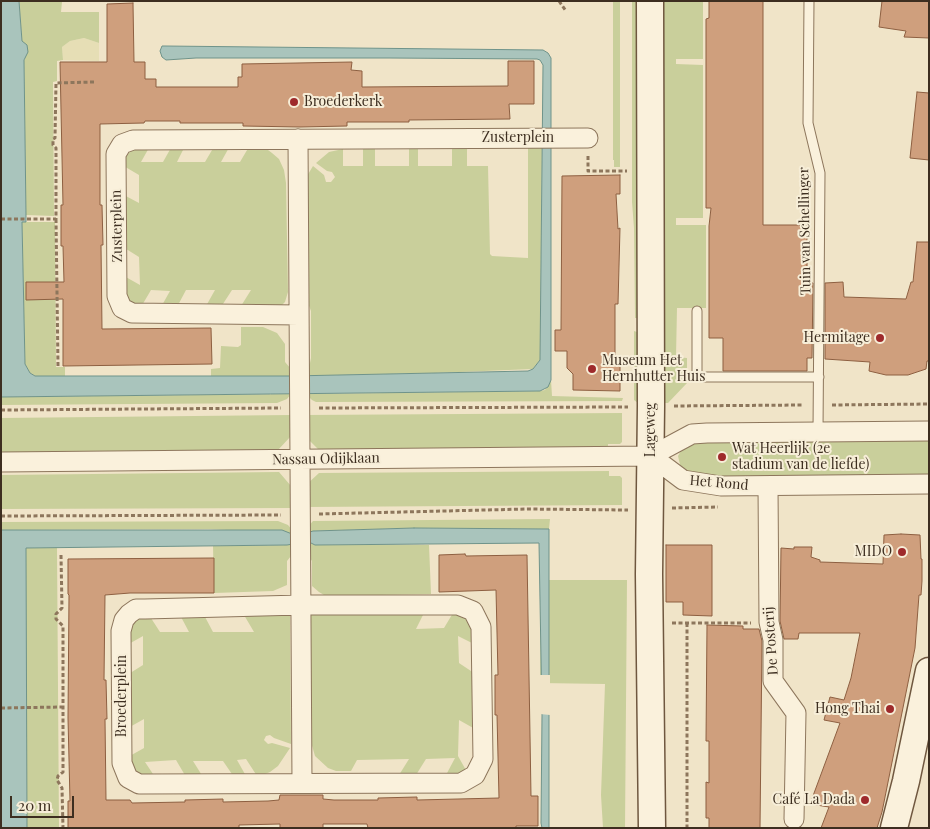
<!DOCTYPE html>
<meta charset="utf-8">
<style>
body{margin:0}
#map{position:relative;width:930px;height:829px;overflow:hidden;background:#f0e4c8;font-family:"Playfair Display",serif}
canvas{display:block}
.frame{position:absolute;inset:0;border:2px solid #3d2e20;pointer-events:none}
.scale{position:absolute;left:10px;top:796px;width:64px;height:22px;box-sizing:border-box;border:2px solid #3d2e20;border-top:0;padding-left:6px;font-size:15px;line-height:18px;white-space:nowrap;color:#3d2e20;-webkit-text-stroke:4px #f7eed8;paint-order:stroke}
</style>
<div id="map">
<canvas width="930" height="829"></canvas>
<div class="frame"></div>
<div class="scale">20 m</div>
</div>
<script>
const c = document.querySelector('canvas').getContext('2d');
c.lineJoin = 'round';
function fillPath(path, color) { c.fillStyle = color; c.fill(path, 'evenodd'); }
const toPath = rows => new Path2D(rows.map(r => 'M' + r).join(''));
function stroke(path, color, width, dash) { c.strokeStyle = color; c.lineWidth = width; c.lineCap = dash ? 'butt' : 'round'; c.setLineDash(dash || []); c.stroke(path); }
function drawText(font, color, halo, rows, align = 'center') {
  c.font = font + ' "Playfair Display",serif'; c.lineWidth = 4; c.setLineDash([]); c.textBaseline = 'middle'; c.strokeStyle = halo; c.fillStyle = color; for (const [text, x, y, turn = 0] of rows) {
    c.save(); c.translate(x, y); c.rotate((+turn || 0) * Math.PI / 180); c.textAlign = isNaN(turn) ? turn : align; if (halo) c.strokeText(text, 0, 0); c.fillText(text, 0, 0); c.restore();
  }
}
fillPath(toPath([
 [84,38,99,43,99,61,63,60,62,47,70,41]
]), '#e6deb5');
fillPath(toPath([
 [19,1,89,1,62,2,61,12,99,12,99,43,84,38,70,41,62,47,63,60,57,61,57,81,53,82,54,216,26,215,24,60,25,60,22,41],
 [613,1,620,1,620,167,614,167,614,160,613,160],
 [632,1,639,1,640,316,637,318,635,318,634,228,632,202],
 [660,1,703,1,703,59,676,59,676,64,703,65,703,218,676,218,676,225,706,225,706,308,677,308,676,357,687,358,687,383,668,403,665,403,664,400,660,401],
 [231,144,221,162,240,162,250,145,264,147,272,153,279,159,284,170,286,183,288,292,285,302,281,306,241,306,251,290,232,290,221,307,206,306,215,290,186,290,177,307,161,307,170,291,151,290,141,307,131,304,125,297,124,276,140,285,139,257,123,247,122,194,139,203,139,175,122,165,123,160,133,148,150,146,141,162,163,162,172,146,185,146,177,162,205,162,215,145],
 [528,147,542,147,540,360,533,369,435,373,307,376,307,368,310,363,311,358,311,311,308,303,307,176,313,166,324,175,326,182,331,182,335,177,332,172,327,171,316,163,329,152,343,149,343,166,363,166,363,149,375,149,375,166,409,166,409,149,418,148,418,166,452,166,452,148,467,148,467,166,488,166,490,254,492,256,528,258],
 [22,222,55,222,56,367,65,367,65,376,35,376,30,373,25,364],
 [241,327,263,327,277,333,285,344,285,362,291,369,291,376,211,376,211,369,220,368,221,346,238,347,241,345],
 [634,331,640,333,638,403,634,400],
 [551,380,552,396,623,398,622,401,316,402,312,400,306,394,540,391,545,390],
 [291,394,287,399,277,403,1,405,1,397],
 [622,413,622,442,620,444,608,444,608,449,319,450,306,437,305,415],
 [291,415,291,436,278,450,1,453,1,418],
 [928,439,928,476,709,478,687,471,680,465,678,456,682,449,693,442],
 [609,471,609,476,620,476,622,478,622,505,305,507,305,486,319,473],
 [279,472,291,486,291,508,1,509,1,475],
 [550,519,549,529,414,528,313,531,307,533,306,529,313,521],
 [278,521,288,525,292,530,292,534,210,529,1,530,1,522],
 [290,543,293,544,291,556,287,561,287,585,273,591,214,593,213,546,287,545],
 [311,543,315,545,429,545,431,594,331,596,324,595,319,592,312,586,312,561,308,555,307,544],
 [57,547,59,828,27,828,25,548],
 [541,580,627,580,625,828,603,828,601,795,605,684,540,683],
 [424,613,416,629,444,628,453,613,461,614,471,622,474,644,458,636,459,663,474,673,473,675,473,714,475,729,459,720,458,756,467,772,460,775,446,775,455,758,426,759,416,775,399,775,409,759,357,760,351,771,336,771,328,768,315,756,311,742,310,616,313,614],
 [288,614,290,615,291,744,274,738,270,735,266,736,264,740,268,744,272,743,290,748,278,766,270,772,263,775,257,776,246,759,237,760,246,776,234,777,223,761,193,761,203,777,186,777,176,760,145,762,155,777,136,774,128,757,144,748,144,719,128,728,127,675,143,665,143,636,127,645,127,633,134,619,149,615,160,632,189,632,180,615,204,615,213,632,254,632,244,615]
]), '#c9cf9b');
const water = toPath([
 [1,1,19,1,22,41,27,45,28,52,24,60,26,215,26,222,22,222,25,364,30,373,35,376,291,376,435,373,528,371,533,369,540,360,543,65,540,60,537,59,389,58,196,58,166,60,162,57,160,51,162,46,165,46,543,50,548,53,551,58,551,380,548,387,540,391,1,397,1,1],
 [414,528,549,529,549,828,542,828,541,823,542,715,539,543,315,545,311,543,307,544,307,533,313,531,414,528],
 [1,530,282,530,292,534,293,544,287,545,26,548,27,828,1,828,1,530]
]);
fillPath(water, '#a9c4bc');
stroke(water, '#6f938a', 1);
fillPath(toPath([
 [540,675,550,675,550,715,540,714]
]), '#f0e4c8');
const building = toPath([
 [709,1,763,1,763,225,807,225,807,283,813,283,812,358,807,358,807,371,723,371,723,338,709,338,709,226,711,208,706,208,706,19,709,18,709,1],
 [882,1,929,1,929,38,904,37,906,31,879,27,882,1],
 [133,3,134,62,145,62,145,79,156,79,156,87,238,87,238,77,242,77,242,64,352,62,351,70,362,71,362,87,508,86,508,61,534,61,534,104,509,104,510,119,409,120,409,122,347,122,347,126,300,127,243,126,243,123,180,123,180,121,145,121,144,123,100,124,100,205,102,205,103,245,101,245,102,329,211,328,212,364,63,366,63,299,26,300,26,282,64,282,63,246,61,246,61,205,63,205,60,62,107,62,107,4,133,3],
 [917,92,929,93,929,160,910,158,917,92],
 [620,175,620,194,616,194,618,229,620,228,618,304,615,304,615,359,620,359,620,391,573,390,573,374,567,368,567,351,555,351,555,330,561,330,562,176,620,175],
 [917,242,929,242,929,361,927,361,926,369,908,375,886,375,869,371,870,362,825,359,825,283,843,282,844,297,906,299,911,282,913,282,917,242],
 [901,534,920,535,921,559,922,559,922,581,921,595,919,595,915,648,882,812,877,828,821,828,829,807,810,804,840,723,824,720,830,697,844,700,851,678,860,633,799,633,798,639,784,639,780,621,781,548,794,549,794,547,812,547,811,557,820,560,820,562,883,564,884,535,901,534],
 [666,545,712,545,712,616,683,615,683,602,666,602,666,545],
 [465,554,466,556,527,555,531,796,538,796,538,826,516,826,516,828,368,828,367,824,323,824,323,828,280,828,280,824,239,825,239,828,68,828,68,801,70,801,68,718,69,595,68,594,68,559,214,558,214,593,130,593,105,595,104,680,106,680,107,719,105,719,106,800,130,800,132,803,185,802,185,800,223,799,223,802,268,801,279,800,280,795,323,795,323,799,334,800,378,800,378,798,417,797,417,800,499,798,497,715,495,715,495,675,498,675,496,590,439,592,439,555,465,554],
 [707,625,743,626,743,629,759,629,762,641,760,828,709,828,709,818,706,818,706,782,709,783,709,741,706,741,707,625]
]);
fillPath(building, '#cf9f7d');
stroke(building, '#8d5f41', 1);
const service = toPath([
 [809,1,808,123,820,173,818,431],
 [697,311,697,377,819,377]
]);
const minor = toPath([
 [298,139,302,783],
 [299,315,132,313,122,308,117,296,116,154,122,144,133,140,588,138],
 [651,456,683,480,721,486,929,484],
 [651,456,692,434,707,433,929,431],
 [1,462,651,456],
 [768,486,769,622,773,640,773,681,796,713,794,819],
 [301,605,458,605,473,611,481,627,483,759,475,775,461,783,139,784,128,778,122,763,121,631,124,620,129,614,136,609,145,609,301,605]
]);
const secondary = toPath([
 [650,1,651,406,649,574,652,828],
 [894,828,906,781,929,671]
]);
stroke(service, '#8d765c', 11);
stroke(minor, '#8d765c', 21);
stroke(secondary, '#6f573f', 29);
stroke(toPath([
 [559,1,566,11],
 [588,156,588,171,627,171],
 [1,219,56,219,56,148,53,145,53,139,55,138,56,83,94,82],
 [56,219,58,366],
 [832,405,929,404],
 [674,406,803,405],
 [319,408,628,407],
 [1,410,281,408],
 [672,508,718,507],
 [319,514,527,509,628,510],
 [1,516,281,515],
 [61,555,62,608,56,614,56,619,63,626,63,772,58,776,57,780,62,788,63,828],
 [672,623,751,623],
 [687,623,687,828],
 [1,708,62,707]
]), '#8d765c', 3, [4, 2.5]);
stroke(service, '#faf1dc', 9);
stroke(minor, '#faf1dc', 19);
stroke(secondary, '#faf1dc', 26);
for (const [x, y, r, color] of [
 [294,102,5,"#9e2a2b"],
 [880,338,5,"#9e2a2b"],
 [592,369,5,"#9e2a2b"],
 [722,457,5,"#9e2a2b"],
 [902,552,5,"#9e2a2b"],
 [890,709,5,"#9e2a2b"],
 [865,800,5,"#9e2a2b"]
]) { const dot = new Path2D(); dot.arc(x, y, r, 0, 2 * Math.PI); c.fillStyle = color; c.fill(dot); stroke(dot, '#f7eed8', 2); }
drawText('14px', '#3d2e20', '#f7eed8', [
 ["Broederkerk",304,102,"left"],
 ["Hermitage",870,338],
 ["Museum Het",602,361,"left"],
 ["Hernhutter Huis",602,377,"left"],
 ["Wat Heerlijk (2e",732,449,"left"],
 ["stadium van de liefde)",732,465,"left"],
 ["MIDO",892,552],
 ["Hong Thai",880,709],
 ["Café La Dada",855,800]
], 'right');
drawText('14px', '#3d2e20', '#f7eed8', [
 ["Zusterplein",518,138],
 ["Zusterplein",117,226,-91],
 ["Tuin van Schellinger",805,231,-91],
 ["Lageweg",651,430,-90],
 ["Nassau Odijklaan",326,459,-1],
 ["Het Rond",719,483,5],
 ["De Posterij",771,641,-94],
 ["Broederplein",122,696,-90]
]);
</script>
